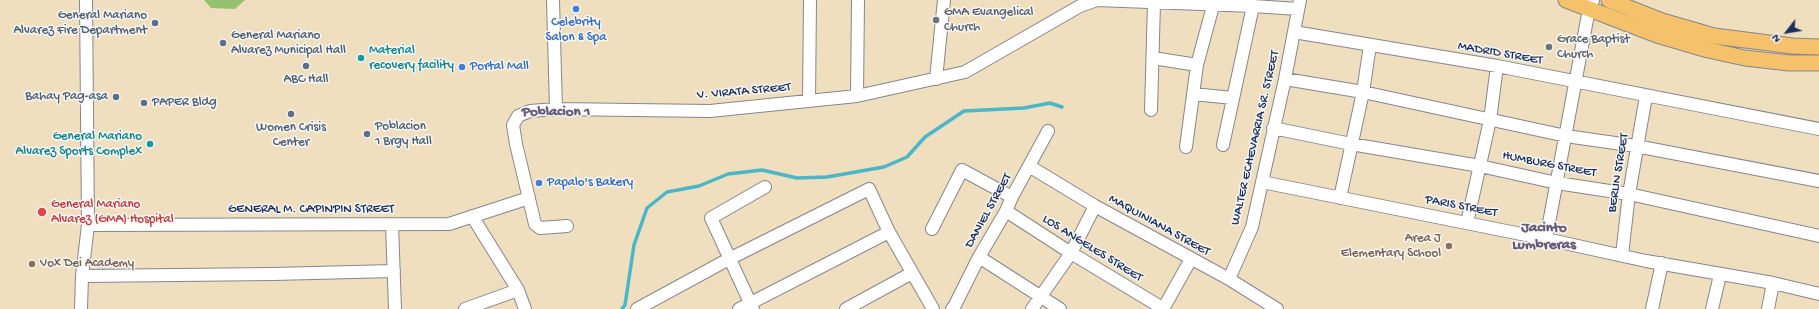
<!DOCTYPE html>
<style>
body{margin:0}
#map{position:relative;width:1819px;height:309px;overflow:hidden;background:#efdfbf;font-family:"Gochi Hand",sans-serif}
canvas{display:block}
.north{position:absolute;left:1767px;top:12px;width:40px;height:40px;-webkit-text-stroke:3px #f6f6f2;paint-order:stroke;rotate:239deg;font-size:11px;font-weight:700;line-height:16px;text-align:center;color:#1b2f5e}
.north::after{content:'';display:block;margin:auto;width:14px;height:18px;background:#1b2f5e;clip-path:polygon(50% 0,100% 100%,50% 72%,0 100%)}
</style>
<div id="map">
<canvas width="1819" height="309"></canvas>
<div class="north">N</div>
</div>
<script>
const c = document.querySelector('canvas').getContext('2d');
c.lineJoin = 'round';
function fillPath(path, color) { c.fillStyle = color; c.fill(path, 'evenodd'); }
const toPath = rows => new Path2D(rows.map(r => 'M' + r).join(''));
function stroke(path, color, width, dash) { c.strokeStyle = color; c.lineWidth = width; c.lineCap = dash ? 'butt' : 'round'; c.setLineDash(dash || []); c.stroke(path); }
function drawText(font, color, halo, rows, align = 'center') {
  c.font = font + ' "Gochi Hand",sans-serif'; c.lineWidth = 3; c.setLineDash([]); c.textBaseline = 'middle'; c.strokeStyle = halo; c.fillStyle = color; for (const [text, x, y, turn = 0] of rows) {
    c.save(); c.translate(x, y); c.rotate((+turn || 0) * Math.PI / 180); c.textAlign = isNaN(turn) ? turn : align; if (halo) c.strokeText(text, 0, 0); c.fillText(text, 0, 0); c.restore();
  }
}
fillPath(toPath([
 [204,0,245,0,235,9,211,8]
]), '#94c271');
stroke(toPath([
 [622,309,625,305,634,245,647,208,667,192,699,186,728,174,762,170,797,178,827,177,884,167,907,157,925,137,964,111,1024,108,1050,103,1062,107]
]), '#4bb6c8', 3.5);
const minor = toPath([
 [553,0,556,109],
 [1294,32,1497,66,1819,129],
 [1153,58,1197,65],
 [936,79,944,0],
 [1285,79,1363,92,1566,136,1636,146,1819,181],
 [1193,94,1233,98],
 [857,96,858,0],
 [809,101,810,0],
 [1151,110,1154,3],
 [1273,128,1351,144,1480,166,1557,183,1629,194,1819,236],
 [1223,145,1253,6],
 [1186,147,1197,65,1213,6],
 [1029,166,1095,206,1229,279,1277,309],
 [1262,182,1546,239,1646,261,1773,283,1819,294],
 [1340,198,1363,92,1370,45],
 [1006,211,1071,253,1164,309],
 [472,216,518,290,525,309],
 [1467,223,1490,120,1497,66],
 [392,224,395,309],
 [88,225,449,224,529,198],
 [567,226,540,228,535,224,516,144,513,125,518,116,530,111,556,109,710,111,857,96,965,72,1080,6,1097,0,1253,6,1298,9],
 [932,229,962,170,1012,197],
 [1546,239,1589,9,1593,0],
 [1622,255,1629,194,1646,96],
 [979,257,1060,309],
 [82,276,273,274,394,271],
 [1229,279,1252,227,1285,79,1300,0],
 [81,309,82,276,88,225,86,0],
 [465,309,518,290],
 [637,309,729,259,869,189,889,232,933,309],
 [739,309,889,232],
 [753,309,711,218,765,187],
 [846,309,912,273],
 [952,309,955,305,979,257,1006,211,1012,197,1048,131],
 [1032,309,1071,253,1095,206],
 [1163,309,1191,259],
 [1652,309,1662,263],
 [1712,309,1720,275],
 [1768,309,1773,283]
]);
const major = toPath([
 [1566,0,1657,35,1708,50,1745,58,1789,63,1819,63],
 [1609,0,1662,21,1714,36,1793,46,1819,47]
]);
stroke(minor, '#85878e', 14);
stroke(major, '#85878e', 17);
stroke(minor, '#fff', 12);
stroke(major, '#f5c16b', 15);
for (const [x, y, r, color] of [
 [576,9,4,"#3f7fe0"],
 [936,20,4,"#6b7280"],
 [155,23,4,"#5c6f8a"],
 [223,43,4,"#5c6f8a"],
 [1549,47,4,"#6b7280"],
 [361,58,4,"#0f9aa8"],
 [306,66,4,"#5c6f8a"],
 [462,67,4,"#3f7fe0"],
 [116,97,4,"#5c6f8a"],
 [144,103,4,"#5c6f8a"],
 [291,114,4,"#5c6f8a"],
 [367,134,4,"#5c6f8a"],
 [150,144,4,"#0f9aa8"],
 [539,183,4,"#3f7fe0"],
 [42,212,5,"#e0444e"],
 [1449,246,4,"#8d6e63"],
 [32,264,4,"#8d6e63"]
]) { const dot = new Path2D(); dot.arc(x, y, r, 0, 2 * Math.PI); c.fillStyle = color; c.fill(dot); stroke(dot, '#f6f6f2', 1.5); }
drawText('13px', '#5b616d', '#f6f6f2', [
 ["GMA Evangelical",944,13],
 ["Church",944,28],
 ["Grace Baptist",1557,40],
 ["Church",1557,55]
], 'left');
drawText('13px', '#4e5e75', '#f6f6f2', [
 ["General Mariano",147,16,"right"],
 ["Alvarez Fire Department",147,31,"right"],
 ["General Mariano",231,36],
 ["Alvarez Municipal Hall",231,51],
 ["ABC Hall",306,80,"center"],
 ["Bahay Pag-asa",108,97,"right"],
 ["PAPER Bldg",152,103],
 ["Poblacion",375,127],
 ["1 Brgy Hall",375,142],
 ["Women Crisis",291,128,"center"],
 ["Center",291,143,"center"]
], 'left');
drawText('13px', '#366cbe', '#f6f6f2', [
 ["Celebrity",576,23,"center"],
 ["Salon & Spa",576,38,"center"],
 ["Portal Mall",470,67],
 ["Papalo's Bakery",547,183]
], 'left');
drawText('13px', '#0d838f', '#f6f6f2', [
 ["Material",369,51],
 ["recovery facility",369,66],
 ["General Mariano",142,137,"right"],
 ["Alvarez Sports Complex",142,152,"right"]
], 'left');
drawText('13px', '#1b2f5e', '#f6f6f2', [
 ["MADRID STREET",1500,54,10],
 ["V. VIRATA STREET",744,92,-5],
 ["WALTER ECHEVARRIA SR. STREET",1256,138,-77],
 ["HUMBURG STREET",1549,165,11],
 ["BERLIN STREET",1619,173,-81],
 ["PARIS STREET",1461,207,11],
 ["GENERAL M. CAPINPIN STREET",311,210],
 ["DANIEL STREET",989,211,-61],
 ["MAQUINIANA STREET",1159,226,29],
 ["LOS ANGELES STREET",1092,249,32]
]);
drawText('13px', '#be3a42', '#f6f6f2', [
 ["General Mariano",51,205],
 ["Alvarez (GMA) Hospital",51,220]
], 'left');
drawText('13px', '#785e54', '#f6f6f2', [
 ["Area J",1441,239],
 ["Elementary School",1441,254],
 ["Vox Dei Academy",40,264,"left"]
], 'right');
drawText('bold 15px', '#655a78', '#f6f6f2', [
 ["Poblacion 1",556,113],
 ["Jacinto",1544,229],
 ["Lumbreras",1544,246]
]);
</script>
